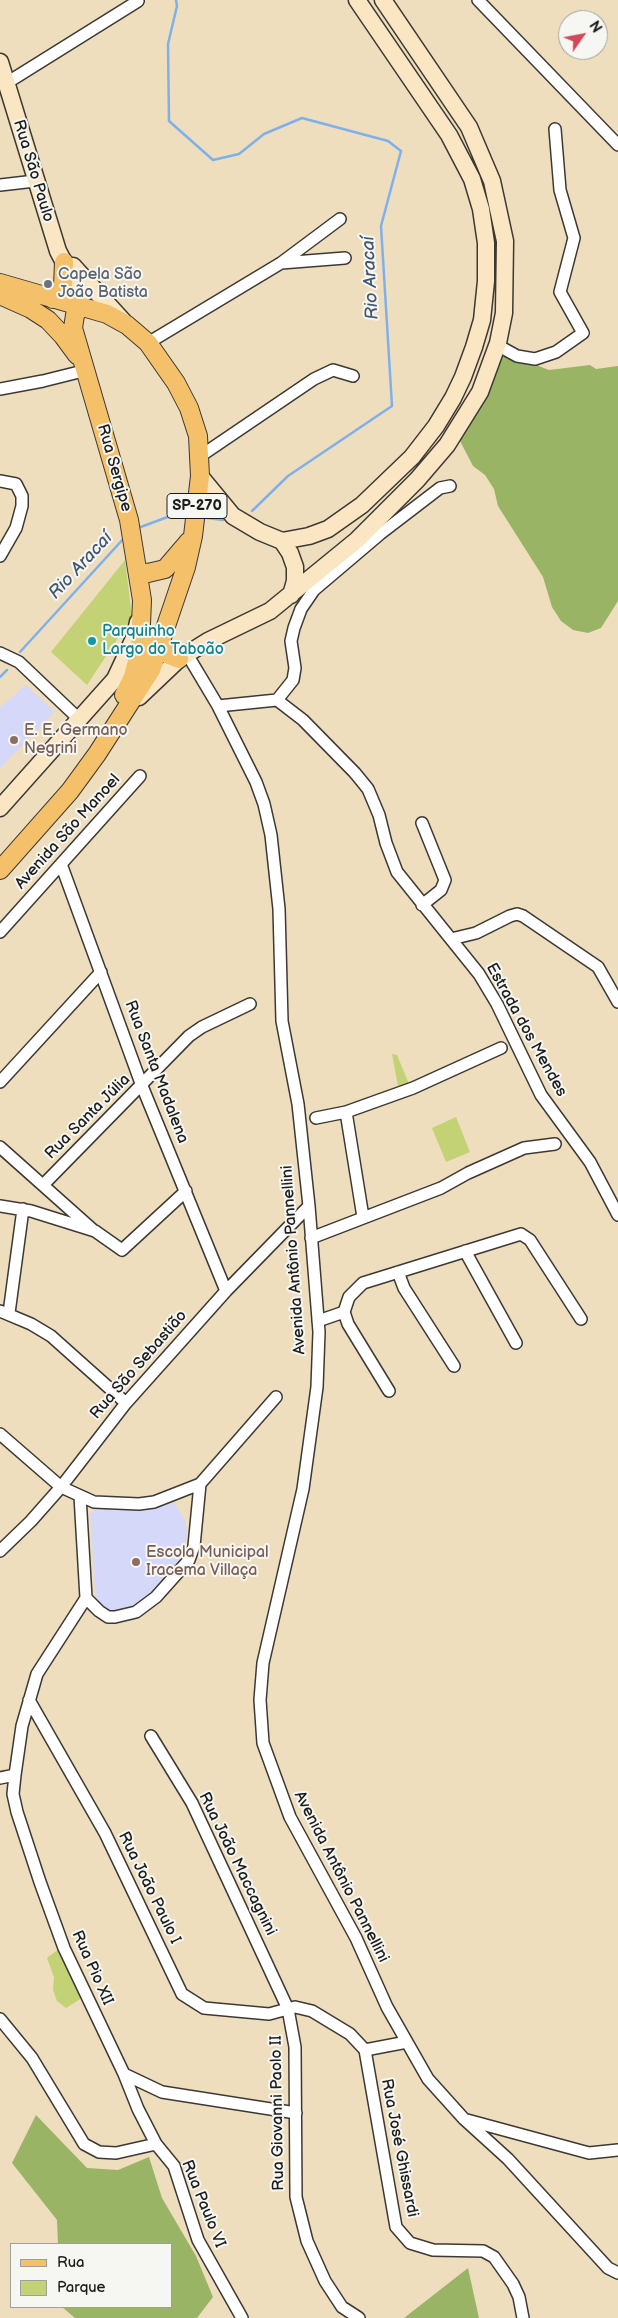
<!DOCTYPE html>
<meta charset="utf-8">
<style>
body{margin:0}
#map{position:relative;width:618px;height:2318px;overflow:hidden;background:#efdebe;font-family:"Balsamiq Sans",sans-serif}
canvas{display:block}
.legend{position:absolute;left:10px;top:2243px;width:162px;height:65px;box-sizing:border-box;background:#f6f6f2;border:1px solid #9f9f9c;margin:0;padding:6px 9px;list-style:none;font-size:15px;color:#1c1c1c}
.legend li{display:flex;align-items:center;gap:10px;height:25px}
.legend b{width:25px;border:1px solid #9f9f9c}
.north{position:absolute;left:558px;top:10px;width:50px;height:50px;box-sizing:border-box;background:#f6f6f2;border:1px solid #9f9f9c;border-radius:50%;rotate:57deg;font-size:14px;font-weight:700;line-height:20px;text-align:center;color:#1c1c1c}
.north::after{content:'';display:block;margin:auto;width:18px;height:22px;background:#d1495b;clip-path:polygon(50% 0,100% 100%,50% 72%,0 100%)}
</style>
<div id="map">
<canvas width="618" height="2318"></canvas>
<ul class="legend">
<li><b style="height:6px;background:#f4c16a"></b>Rua</li>
<li><b style="height:14px;background:#c3d275"></b>Parque</li>
</ul>
<div class="north">N</div>
</div>
<script>
const c = document.querySelector('canvas').getContext('2d');
c.lineJoin = 'round';
function fillPath(path, color) { c.fillStyle = color; c.fill(path, 'evenodd'); }
const toPath = rows => new Path2D(rows.map(r => 'M' + r).join(''));
function stroke(path, color, width, dash) { c.strokeStyle = color; c.lineWidth = width; c.lineCap = dash ? 'butt' : 'round'; c.setLineDash(dash || []); c.stroke(path); }
function drawText(font, color, halo, rows, align = 'center') {
  c.font = font + ' "Balsamiq Sans",sans-serif'; c.lineWidth = 4; c.setLineDash([]); c.textBaseline = 'middle'; c.strokeStyle = halo; c.fillStyle = color; for (const [text, x, y, turn = 0] of rows) {
    c.save(); c.translate(x, y); c.rotate((+turn || 0) * Math.PI / 180); c.textAlign = isNaN(turn) ? turn : align; if (halo) c.strokeText(text, 0, 0); c.fillText(text, 0, 0); c.restore();
  }
}
fillPath(toPath([
 [26,685,55,712,0,768,0,707],
 [175,1503,186,1522,187,1536,176,1569,165,1582,137,1606,120,1613,108,1612,98,1604,95,1590,90,1513,99,1508,135,1510]
]), '#d6d8f9');
fillPath(toPath([
 [125,560,132,617,87,685,51,652],
 [392,1054,397,1055,409,1084,398,1086],
 [456,1117,470,1152,446,1162,432,1128],
 [60,1948,82,1998,66,2008,57,2001,53,1990,54,1977,47,1958]
]), '#c3d275');
fillPath(toPath([
 [500,357,516,357,549,370,590,365,596,369,618,366,618,601,601,628,588,633,573,630,561,621,552,607,543,577,498,506,494,489,485,475,473,466,459,439,496,372],
 [36,2115,87,2168,118,2170,149,2157,162,2198,196,2256,213,2297,197,2318,75,2318,62,2307,171,2307,171,2244,58,2244,57,2220,12,2163],
 [468,2268,479,2318,404,2318]
]), '#9ab466');
stroke(toPath([
 [176,0,177,6,168,44,169,121,213,160,239,154,264,134,302,118,388,141,401,151,381,226,392,406,288,476,252,511],
 [207,518,223,520],
 [138,528,173,515],
 [20,652,125,537],
 [0,677,7,670]
]), '#7eb1eb', 2.5);
const street = toPath([
 [478,0,618,145],
 [5,84,138,1],
 [0,185,35,181],
 [281,263,345,258],
 [148,343,281,263,340,219],
 [497,345,517,356,535,359,556,352,583,333,560,292,574,238,560,190,555,129],
 [0,389,43,381,87,370],
 [199,457,314,379,333,370,353,376],
 [0,481,16,484,22,496,22,506,16,528,0,556],
 [0,653,19,662,80,720],
 [187,654,218,706,256,782,264,804,271,835,279,909,282,1021,298,1104,309,1206,319,1332,317,1387,303,1489,263,1663,260,1700,263,1743,290,1817,356,1938,387,2007,428,2079,464,2119,508,2159,608,2268,618,2273],
 [277,700,293,680,295,668,291,641,294,628,301,609,314,590,380,534,440,488,450,486],
 [218,706,277,700,303,720,355,773,368,789,379,815,386,843,397,872,479,974,497,1004,541,1095,590,1162,618,1215],
 [61,864,142,1086,226,1291],
 [422,905,441,890,445,880,422,823],
 [0,932,140,776],
 [451,939,476,933,510,916,517,914,523,916,598,967,618,1002],
 [0,1082,101,972],
 [346,1112,363,1217],
 [316,1118,346,1112,413,1088,501,1048],
 [0,1147,92,1229],
 [44,1184,189,1036,202,1027,250,1004],
 [0,1206,31,1211,95,1231,122,1250,186,1191],
 [311,1238,441,1188,468,1173,524,1148,555,1144],
 [465,1251,516,1343],
 [398,1272,404,1288,454,1366],
 [0,1311,31,1324,51,1336,126,1403],
 [344,1312,349,1297,363,1283,521,1234,530,1240,581,1319],
 [9,1313,23,1209],
 [318,1321,344,1312,348,1324,389,1391],
 [0,1434,61,1487,94,1502,139,1504,154,1502,200,1484,276,1397],
 [80,1496,86,1598,37,1674,22,1726,15,1775,13,1794,17,1812,40,1882,64,1948,124,2074,162,2092,296,2113],
 [0,1551,31,1521,61,1487,126,1403,226,1291,309,1206],
 [86,1598,99,1611,108,1617,115,1617,136,1612,156,1597,189,1560,194,1546,200,1484],
 [29,1700,105,1833,182,1994,204,2008,269,2014,295,2007,312,2011,350,2034,365,2050,396,2227,410,2243,433,2250,483,2251,494,2257,513,2284,519,2297,523,2318],
 [151,1736,192,1803,288,2009,295,2047,296,2197,307,2241,325,2281,342,2307,359,2318],
 [0,1778,15,1775],
 [0,2019,32,2058,84,2144,99,2152,116,2153,156,2144],
 [365,2050,407,2042],
 [124,2074,138,2109,156,2144,174,2166,198,2240,242,2318],
 [467,2120,589,2153,618,2150]
]);
const secondary = toPath([
 [0,62,58,251,80,293,81,306],
 [73,266,123,321],
 [200,476,233,516,260,532,282,541,309,536,328,529,362,505,412,457,436,426,453,398,463,377,474,347,482,320,486,281,486,243,481,209,472,179,449,135,357,0],
 [282,541,290,553,295,567,295,581,291,595],
 [139,697,179,659,208,641,270,611,357,540,417,480,447,445,480,392,498,343,504,313,505,241,492,181,469,127,383,0],
 [0,808,115,679,135,636,138,622]
]);
const primary = toPath([
 [0,283,107,314,127,325,148,343,176,383,189,408,198,436,200,476,193,536,186,567,151,670,97,754,70,791,0,870],
 [0,295,31,309,48,320,63,336,77,355],
 [53,299,63,286,64,262],
 [81,306,75,315,73,328,129,520,142,600,140,649,133,677,124,695],
 [138,572,148,573,165,569,189,541],
 [151,642,169,655,179,659]
]);
stroke(street, '#3c3934', 14);
stroke(secondary, '#3c3934', 19);
stroke(primary, '#3c3934', 20);
stroke(street, '#fff', 11);
stroke(secondary, '#fbe6c3', 16);
stroke(primary, '#f4c16a', 18);
for (const [x, y, r, color] of [
 [48,284,5,"#6b7280"],
 [92,641,5,"#0f9aa8"],
 [14,740,5,"#8d6e63"],
 [136,1562,5,"#8d6e63"]
]) { const dot = new Path2D(); dot.arc(x, y, r, 0, 2 * Math.PI); c.fillStyle = color; c.fill(dot); stroke(dot, '#f6f6f2', 2); }
for (const [x, y, w] of [
 [197,506,60]
]) { const box = new Path2D(); box.roundRect(x - w / 2, y - 12.5, w, 25, 4); c.fillStyle = '#f6f6f2'; c.fill(box); stroke(box, '#1c1c1c', 1); }
drawText('bold 15px', '#1c1c1c', null, [
 ["SP-270",197,506]
]);
drawText('16px', '#1c1c1c', '#f6f6f2', [
 ["Rua São Paulo",33,171,73],
 ["Rua Sergipe",114,468,74],
 ["Avenida São Manoel",68,832,-48],
 ["Estrada dos Mendes",526,1030,61],
 ["Rua Santa Madalena",156,1072,69],
 ["Rua Santa Júlia",88,1117,-45],
 ["Avenida Antônio Pannellini",294,1260,-94],
 ["Rua São Sebastião",139,1365,-49],
 ["Rua João Maccagnini",237,1864,64],
 ["Avenida Antônio Pannellini",341,1877,63],
 ["Rua João Paulo I",149,1888,64],
 ["Rua Pio XII",92,1968,66],
 ["Rua Giovanni Paolo II",278,2113,-91],
 ["Rua José Ghissardi",399,2148,79],
 ["Rua Paulo VI",203,2204,68]
]);
drawText('16px', '#5b616d', '#f6f6f2', [
 ["Capela São",58,275],
 ["João Batista",58,293]
], 'left');
drawText('16px', '#0d838f', '#f6f6f2', [
 ["Parquinho",102,632],
 ["Largo do Taboão",102,650]
], 'left');
drawText('16px', '#785e54', '#f6f6f2', [
 ["E. E. Germano",24,731],
 ["Negrini",24,749],
 ["Escola Municipal",146,1553],
 ["Iracema Villaça",146,1571]
], 'left');
drawText('italic 18px', '#43586f', '#f6f6f2', [
 ["Rio Aracaí",371,278,-93],
 ["Rio Aracaí",81,566,-47]
]);
</script>
